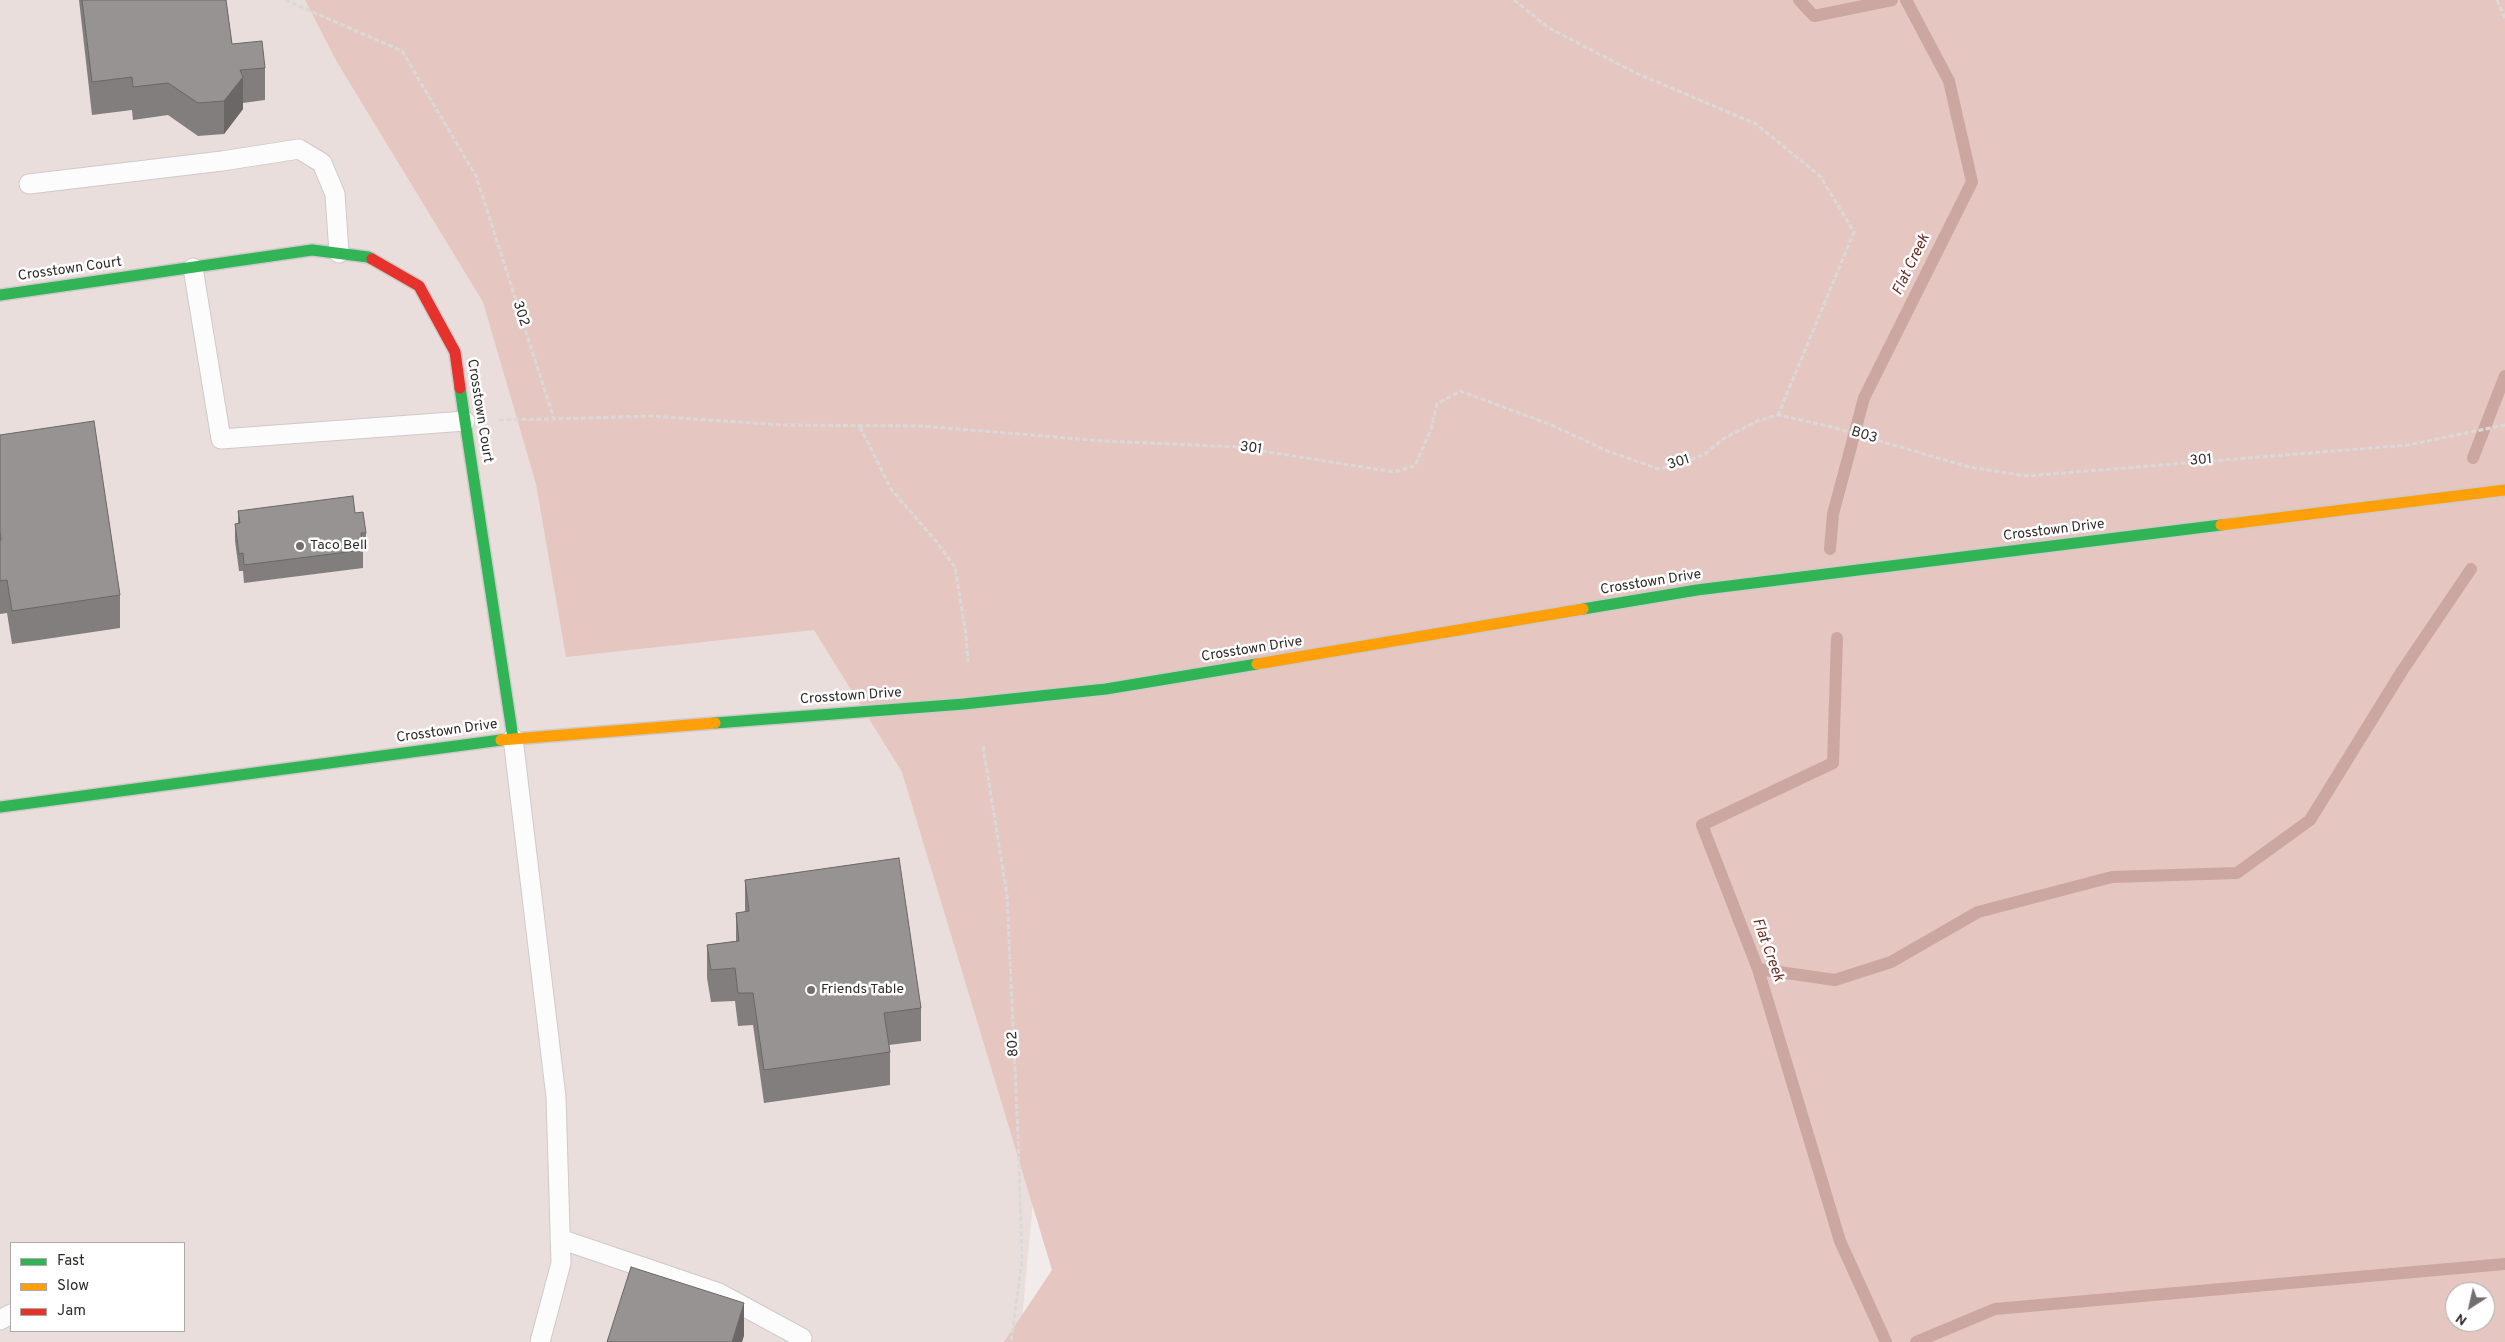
<!DOCTYPE html>
<style>
body{margin:0}
#map{position:relative;width:2505px;height:1342px;overflow:hidden;background:#f1eceb;font-family:Overpass,sans-serif}
canvas{display:block}
.legend{position:absolute;left:10px;top:1242px;width:175px;height:90px;box-sizing:border-box;background:#fff;border:1px solid #abaaa9;margin:0;padding:6px 9px;list-style:none;font-size:15px;color:#2e2a29}
.legend li{display:flex;align-items:center;gap:10px;height:25px}
.legend b{width:25px;border:1px solid #abaaa9}
.north{position:absolute;left:2445px;top:1282px;width:50px;height:50px;box-sizing:border-box;background:#fff;border:1px solid #abaaa9;border-radius:50%;rotate:215deg;font-size:14px;font-weight:700;line-height:20px;text-align:center;color:#2e2a29}
.north::after{content:'';display:block;margin:auto;width:18px;height:22px;background:#726e6d;clip-path:polygon(50% 0,100% 100%,50% 72%,0 100%)}
</style>
<div id="map">
<canvas width="2505" height="1342"></canvas>
<ul class="legend">
<li><b style="height:6px;background:#30b455"></b>Fast</li>
<li><b style="height:6px;background:#ff9f0a"></b>Slow</li>
<li><b style="height:6px;background:#e5322d"></b>Jam</li>
</ul>
<div class="north">N</div>
</div>
<script>
const c = document.querySelector('canvas').getContext('2d');
c.lineJoin = 'round';
function fillPath(path, color) { c.fillStyle = color; c.fill(path, 'evenodd'); }
const toPath = rows => new Path2D(rows.map(r => 'M' + r).join(''));
function stroke(path, color, width, dash) { c.strokeStyle = color; c.lineWidth = width; c.lineCap = dash ? 'butt' : 'round'; c.setLineDash(dash || []); c.stroke(path); }
function drawText(font, color, halo, rows, align = 'center') {
  c.font = font + ' Overpass,sans-serif'; c.lineWidth = 5; c.setLineDash([]); c.textBaseline = 'middle'; c.strokeStyle = halo; c.fillStyle = color; for (const [text, x, y, turn = 0] of rows) {
    c.save(); c.translate(x, y); c.rotate((+turn || 0) * Math.PI / 180); c.textAlign = isNaN(turn) ? turn : align; if (halo) c.strokeText(text, 0, 0); c.fillText(text, 0, 0); c.restore();
  }
}
fillPath(toPath([
 [0,0,448,0,1082,669,1020,1342,0,1342],
 [11,1243,184,1243,184,1331,11,1331]
]), '#eadedc');
fillPath(toPath([
 [305,0,2505,0,2505,1342,1004,1342,1052,1270,902,772,814,630,566,657,536,484,483,302,337,62],
 [2455,1292,2485,1292,2485,1322,2455,1322]
]), '#e5c6c0');
stroke(toPath([
 [1799,0,1814,16,1892,0],
 [2473,458,2505,376],
 [1830,549,1833,514,1864,398,1972,182,1949,81,1906,0],
 [1837,638,1833,763,1702,825,1758,969,1840,1241,1886,1342],
 [1758,969,1835,980,1891,962,1978,912,2112,877,2237,873,2310,820,2402,671,2471,569],
 [1916,1342,1995,1309,2505,1264]
]), '#cca7a1', 12);
const lane = toPath([
 [29,184,222,161,299,149,322,163,335,194,339,253],
 [193,268,221,439,465,421],
 [513,738,556,1097,561,1263,540,1342],
 [560,1239,719,1293,802,1338,801,1342],
 [0,1320,11,1314]
]);
const fast = toPath([
 [0,295,312,250,368,257,372,259],
 [460,388,513,738],
 [1583,609,1697,590,2221,525],
 [715,723,964,704,1106,689,1257,664],
 [0,807,501,740]
]);
const slow = toPath([
 [2221,525,2505,490],
 [1257,664,1583,609],
 [501,740,715,723]
]);
const jam = toPath([
 [372,259,419,286,455,352,460,388]
]);
stroke(lane, '#cecac9', 21);
stroke(fast, '#cecac9', 14);
stroke(slow, '#cecac9', 14);
stroke(jam, '#cecac9', 14);
stroke(toPath([
 [285,0,402,51,476,176,554,419,651,416,782,425,922,426,1103,441,1237,447,1394,472,1415,466,1431,429,1437,404,1460,391,1549,424,1610,452,1659,469,1680,464,1705,454,1723,439,1757,421,1778,415,1828,426,1969,467,2026,476,2408,445,2505,425],
 [1514,0,1549,28,1636,73,1756,124,1820,176,1854,232,1778,415],
 [2497,0,2505,18],
 [499,420,554,419],
 [860,427,891,489,935,540,955,567,966,635,968,662],
 [983,746,1007,895,1018,1134,1022,1260,1011,1342]
]), '#dbd9d8', 3, [5, 2.5]);
stroke(lane, '#fdfcfc', 19);
stroke(fast, '#30b455', 11);
stroke(slow, '#ff9f0a', 11);
stroke(jam, '#e5322d', 11);
fillPath(toPath([
 [79,0,226,0,232,44,265,68,265,100,243,103,243,109,224,134,198,136,168,115,133,120,132,110,92,115],
 [0,435,120,595,120,628,12,644,7,613,0,614],
 [238,511,355,513,366,533,366,551,363,551,363,568,244,583,243,571,239,571,235,541,235,524,238,523],
 [745,880,921,1008,921,1041,889,1045,890,1052,890,1085,764,1103,753,1025,738,1026,735,1001,711,1002,707,978,707,945,736,941,736,913,745,912]
]), '#827e7e');
fillPath(toPath([
 [243,77,243,109,224,134,224,101],
 [744,1303,744,1336,742,1342,732,1342]
]), '#6a6766');
const building = toPath([
 [82,0,226,0,232,44,262,41,265,68,240,70,243,77,224,101,198,103,168,83,133,87,132,77,92,82,82,0],
 [94,421,120,595,12,611,7,580,0,581,0,540,1,540,0,531,0,435,94,421],
 [353,496,355,513,363,512,366,533,361,533,363,550,244,565,243,553,239,554,235,524,240,523,238,511,353,496],
 [899,858,921,1008,884,1013,890,1052,764,1070,753,993,738,993,735,968,711,970,707,945,739,941,736,913,749,911,745,880,899,858],
 [631,1267,744,1303,732,1342,607,1342,631,1267]
]);
fillPath(building, '#979392');
stroke(building, '#6a6766', 1);
for (const [x, y, r, color] of [
 [300,546,5,"#726e6d"],
 [811,990,5,"#726e6d"]
]) { const dot = new Path2D(); dot.arc(x, y, r, 0, 2 * Math.PI); c.fillStyle = color; c.fill(dot); stroke(dot, '#fff', 2); }
drawText('14px', '#2e2a29', '#fff', [
 ["Crosstown Court",70,270,-8],
 ["302",520,314,72],
 ["Crosstown Court",479,411,81],
 ["B03",1864,436,17],
 ["301",1251,449,8],
 ["301",2201,461,-5],
 ["301",1679,463,-17],
 ["Crosstown Drive",2054,531,-7],
 ["Crosstown Drive",1651,583,-9],
 ["Crosstown Drive",1252,650,-9],
 ["Crosstown Drive",851,697,-4],
 ["Crosstown Drive",447,732,-8],
 ["802",1014,1044,-93]
]);
drawText('14px', '#2e2a29', '#fff', [
 ["Taco Bell",310,546],
 ["Friends Table",821,990]
], 'left');
drawText('italic 15px', '#6c2c23', '#fff', [
 ["Flat Creek",1912,265,-64],
 ["Flat Creek",1767,950,70]
]);
</script>
